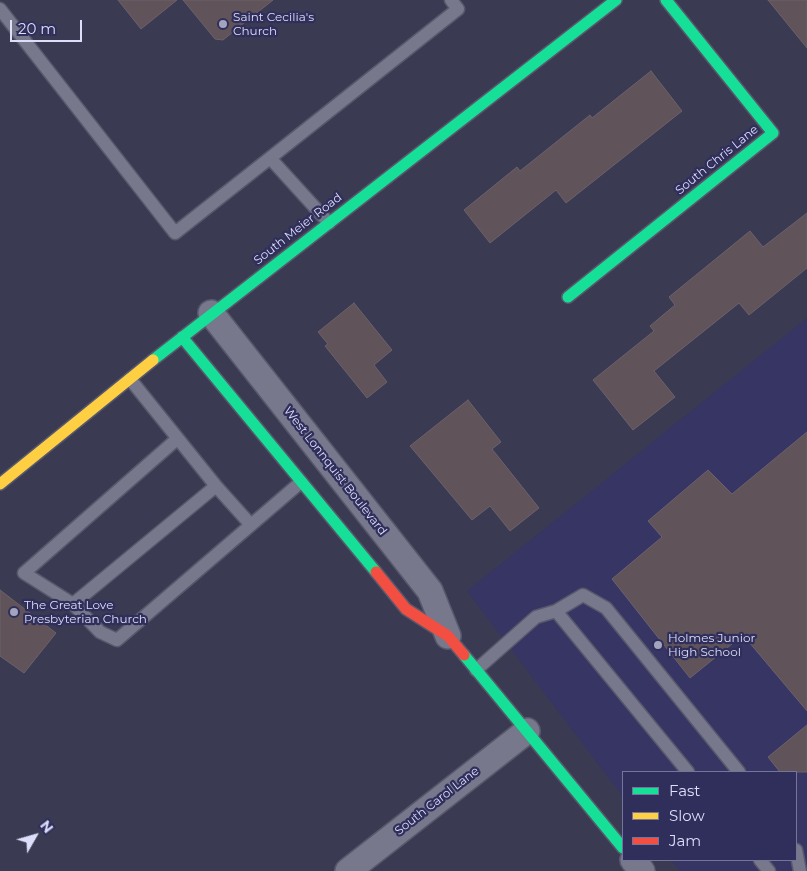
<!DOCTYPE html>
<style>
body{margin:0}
#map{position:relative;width:807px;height:871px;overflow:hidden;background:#3a3a52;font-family:Montserrat,sans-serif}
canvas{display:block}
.legend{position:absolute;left:622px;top:771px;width:175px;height:90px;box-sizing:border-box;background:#302f5c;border:1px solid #75759b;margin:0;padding:6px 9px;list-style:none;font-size:15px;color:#dcdefa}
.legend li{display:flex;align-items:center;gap:10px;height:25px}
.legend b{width:25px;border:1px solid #75759b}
.north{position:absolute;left:10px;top:811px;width:50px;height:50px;-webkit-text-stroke:4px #302f5c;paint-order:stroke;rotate:52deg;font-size:14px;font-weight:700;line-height:20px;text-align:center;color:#dcdefa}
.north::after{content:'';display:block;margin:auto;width:18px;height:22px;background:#dcdefa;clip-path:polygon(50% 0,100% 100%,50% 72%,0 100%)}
.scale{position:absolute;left:10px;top:20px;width:72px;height:22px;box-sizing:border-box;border:2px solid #dcdefa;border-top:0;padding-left:6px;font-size:15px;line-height:18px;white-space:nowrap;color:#dcdefa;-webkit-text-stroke:4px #302f5c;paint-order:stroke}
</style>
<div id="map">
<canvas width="807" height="871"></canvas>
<ul class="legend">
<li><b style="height:6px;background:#16e098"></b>Fast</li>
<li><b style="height:6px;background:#ffcf43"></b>Slow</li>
<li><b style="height:6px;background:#f24e42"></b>Jam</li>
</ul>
<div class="north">N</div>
<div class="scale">20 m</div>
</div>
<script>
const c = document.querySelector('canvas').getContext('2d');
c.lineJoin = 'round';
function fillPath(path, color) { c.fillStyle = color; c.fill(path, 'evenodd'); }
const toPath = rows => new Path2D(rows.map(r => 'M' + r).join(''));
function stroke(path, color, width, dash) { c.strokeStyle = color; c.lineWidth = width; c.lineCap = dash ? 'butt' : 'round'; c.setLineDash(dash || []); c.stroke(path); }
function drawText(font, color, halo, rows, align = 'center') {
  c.font = font + ' Montserrat,sans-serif'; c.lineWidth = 4.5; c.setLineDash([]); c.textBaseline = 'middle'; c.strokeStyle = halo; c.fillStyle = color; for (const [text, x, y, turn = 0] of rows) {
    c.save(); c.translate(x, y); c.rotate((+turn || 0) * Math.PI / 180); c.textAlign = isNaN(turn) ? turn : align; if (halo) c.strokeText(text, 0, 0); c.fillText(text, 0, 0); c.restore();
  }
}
fillPath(toPath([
 [807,318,807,871,680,871,671,860,796,860,796,772,623,772,623,797,467,591]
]), '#373564');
const building = toPath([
 [118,0,177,0,141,29,118,0],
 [183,0,273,0,223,40,215,39,183,0],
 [768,0,807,0,807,48,768,0],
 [651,71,682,111,566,203,556,190,490,243,464,210,517,167,520,171,590,115,592,118,651,71],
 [807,213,807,268,749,315,739,303,654,371,675,397,633,430,593,380,654,331,650,326,675,305,669,297,750,231,763,247,807,213],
 [354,303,392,350,374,365,387,382,367,398,325,346,328,344,318,332,354,303],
 [468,400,501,442,492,449,539,508,510,531,490,506,472,520,410,446,468,400],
 [807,432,807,711,743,635,690,678,612,579,662,537,648,521,708,470,732,494,807,432],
 [0,590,56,633,24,673,0,656,0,590],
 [807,725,807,772,780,772,768,757,807,725]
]);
fillPath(building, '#60535a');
stroke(building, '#6c626b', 1);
const lane = toPath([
 [0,9,175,233,270,158,329,223],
 [270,158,458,9,451,0],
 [130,379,216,486,73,604,100,632,117,640,301,482],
 [216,486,251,525],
 [73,604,24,573,177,439],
 [556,611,583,595,606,608,739,772],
 [476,670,536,617,556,611,688,772],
 [796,850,800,871],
 [760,860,769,871]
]);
const street = toPath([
 [211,313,430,591,448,636],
 [633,860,642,871],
 [348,871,527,731]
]);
const fast = toPath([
 [568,297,773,133,666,0],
 [182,337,376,572],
 [153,360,616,0],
 [464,655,623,848]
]);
const slow = toPath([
 [0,484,153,360]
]);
const jam = toPath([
 [376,572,406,609,448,636,464,655]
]);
stroke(lane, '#58586d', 15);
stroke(street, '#58586d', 28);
stroke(fast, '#58586d', 14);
stroke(slow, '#58586d', 14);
stroke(jam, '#58586d', 14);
stroke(lane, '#77788c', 12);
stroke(street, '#77788c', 25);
stroke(fast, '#16e098', 11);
stroke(slow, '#ffcf43', 11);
stroke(jam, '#f24e42', 11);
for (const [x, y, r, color] of [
 [223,24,5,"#a3a5bf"],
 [14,612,5,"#a3a5bf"],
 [658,645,5,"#a3a5bf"]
]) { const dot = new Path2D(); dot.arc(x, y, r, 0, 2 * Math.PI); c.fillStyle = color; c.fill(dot); stroke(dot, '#302f5c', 2); }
drawText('12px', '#dcdefa', '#302f5c', [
 ["Saint Cecilia's",233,17],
 ["Church",233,31],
 ["The Great Love",24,605],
 ["Presbyterian Church",24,619],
 ["Holmes Junior",668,638],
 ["High School",668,652]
], 'left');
drawText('12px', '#dcdefa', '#302f5c', [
 ["South Chris Lane",717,160,-39],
 ["South Meier Road",298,229,-38],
 ["West Lonnquist Boulevard",335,471,52],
 ["South Carol Lane",437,801,-38]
]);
</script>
